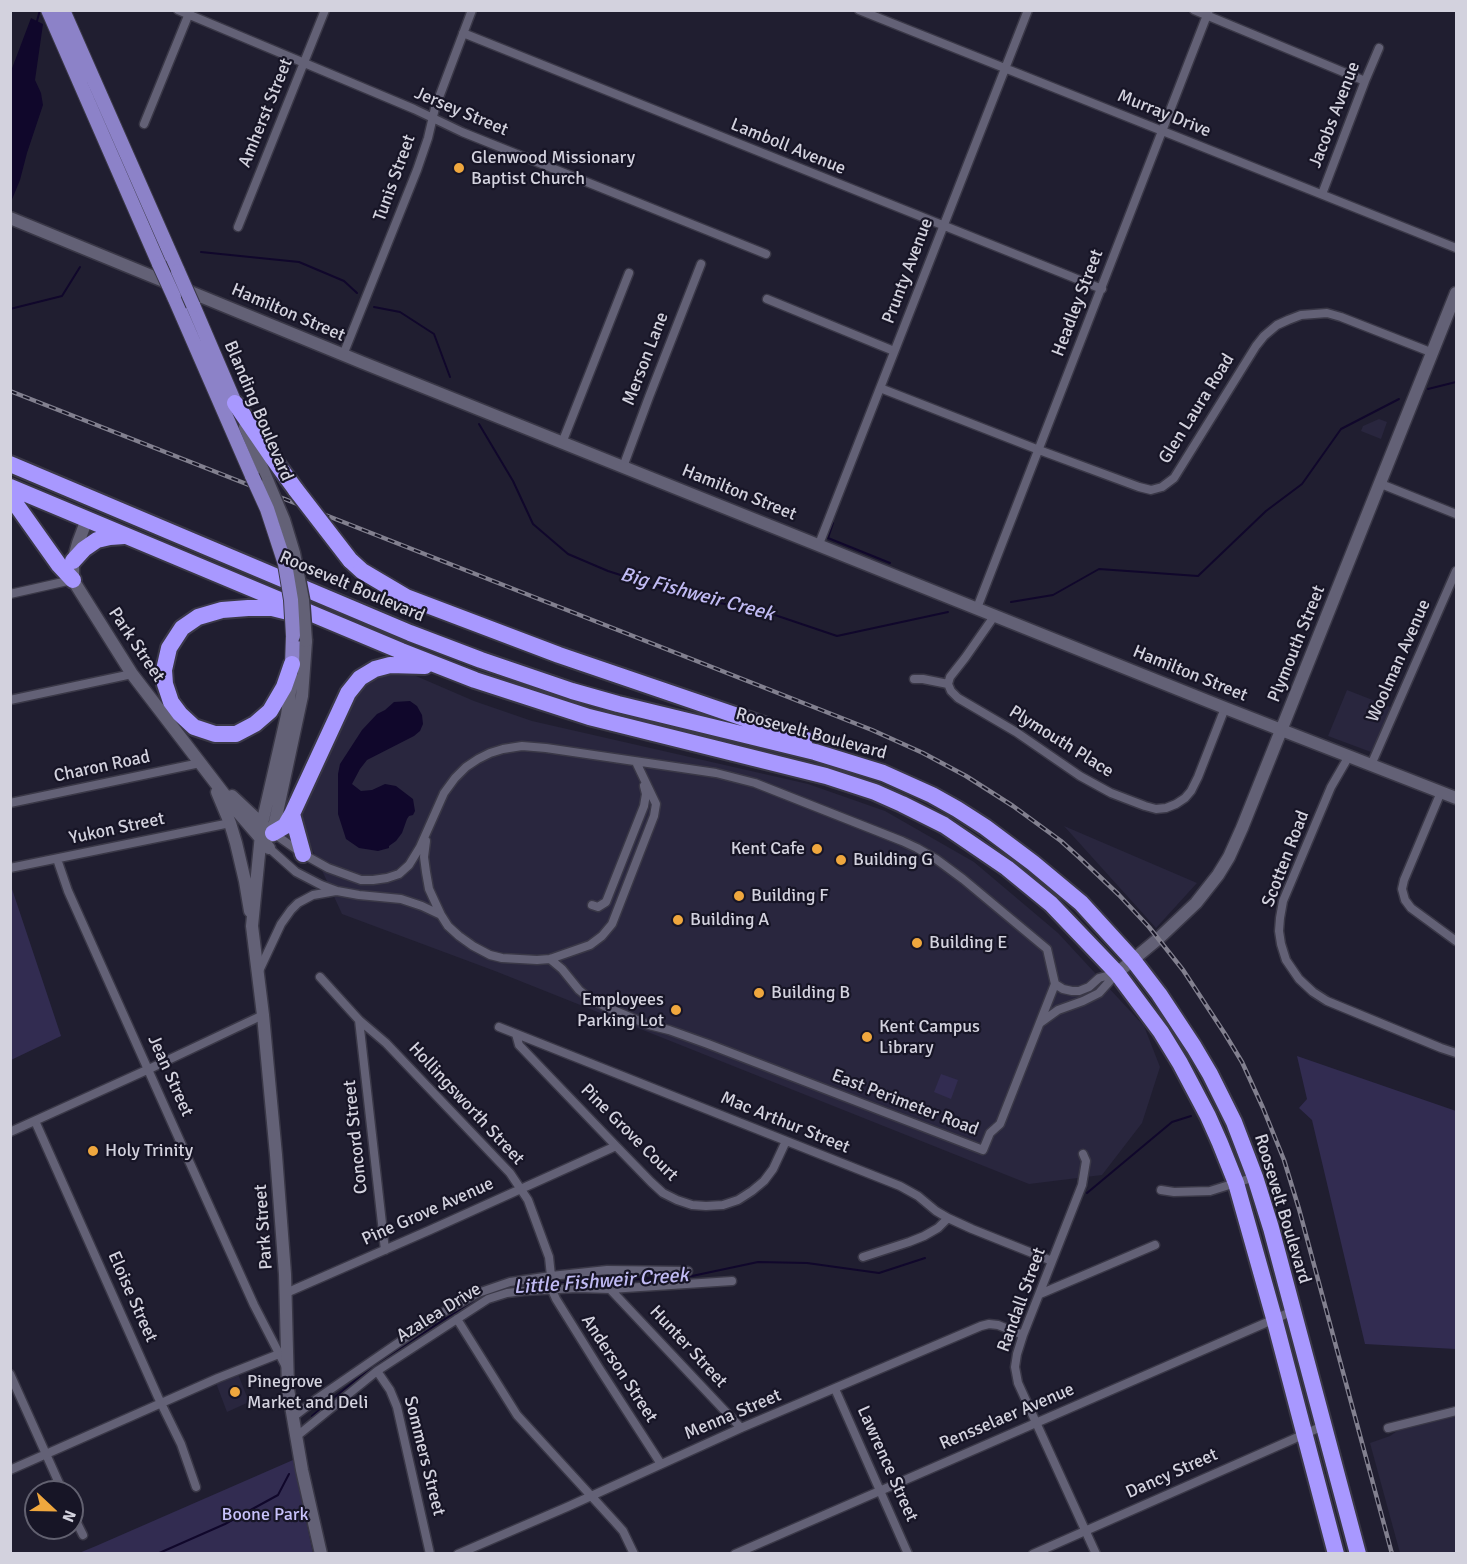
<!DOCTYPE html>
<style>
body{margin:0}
#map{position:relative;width:1467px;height:1564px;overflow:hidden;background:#201e30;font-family:Signika,sans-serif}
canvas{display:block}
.frame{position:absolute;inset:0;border:12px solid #d3d2de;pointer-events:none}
.north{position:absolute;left:24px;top:1480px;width:60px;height:60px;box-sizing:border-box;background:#171526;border:2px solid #626170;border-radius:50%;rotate:112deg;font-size:16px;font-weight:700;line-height:24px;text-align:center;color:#d3d2de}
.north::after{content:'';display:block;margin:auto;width:21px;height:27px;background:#efa73e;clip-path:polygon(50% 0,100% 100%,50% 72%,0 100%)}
</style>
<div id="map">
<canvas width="1467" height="1564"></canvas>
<div class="frame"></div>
<div class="north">N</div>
</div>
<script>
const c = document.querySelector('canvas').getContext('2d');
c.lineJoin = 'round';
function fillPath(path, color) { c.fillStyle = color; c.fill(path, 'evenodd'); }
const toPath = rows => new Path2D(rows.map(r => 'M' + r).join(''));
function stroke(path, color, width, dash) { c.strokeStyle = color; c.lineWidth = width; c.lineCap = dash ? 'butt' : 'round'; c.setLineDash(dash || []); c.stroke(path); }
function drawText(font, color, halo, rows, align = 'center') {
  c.font = font + ' Signika,sans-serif'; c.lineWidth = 4.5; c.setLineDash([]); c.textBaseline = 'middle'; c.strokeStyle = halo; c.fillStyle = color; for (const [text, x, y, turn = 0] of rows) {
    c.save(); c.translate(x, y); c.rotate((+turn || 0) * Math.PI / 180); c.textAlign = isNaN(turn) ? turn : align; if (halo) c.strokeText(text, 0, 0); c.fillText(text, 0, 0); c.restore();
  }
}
fillPath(toPath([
 [1379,419,1387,422,1381,439,1361,431,1363,426],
 [409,673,474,701,532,721,808,784,885,811,974,862,1058,933,1144,1026,1160,1067,1142,1123,1102,1175,1029,1184,495,971,342,914,297,816,351,701,363,687,387,674],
 [1347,690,1393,708,1374,750,1371,752,1328,736],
 [1064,826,1197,883,1156,928],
 [238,1374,249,1402,227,1412,216,1383],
 [1456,1414,1456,1553,1400,1553,1370,1443,1390,1436,1400,1429]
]), '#29263e');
fillPath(toPath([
 [11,886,61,1036,11,1060,10,1060],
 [1297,1056,1456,1111,1456,1349,1365,1344,1312,1120,1299,1108,1307,1099],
 [941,1074,958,1080,951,1099,934,1092],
 [293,1460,313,1553,79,1553,96,1546]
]), '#322c51');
fillPath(toPath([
 [31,18,43,24,35,80,41,93,43,105,27,153,20,180,11,202,11,71],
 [410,701,417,706,422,715,423,724,420,731,414,736,367,760,360,769,352,784,361,791,372,790,385,784,396,786,413,799,415,811,413,815,409,816,407,819,402,833,396,841,389,846,389,848,378,851,359,848,346,839,338,814,338,774,340,764,362,730,377,714,385,710,394,702]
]), '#10072b');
stroke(toPath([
 [37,21,40,10],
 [201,252,299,262,344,281,357,293],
 [374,307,400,312,434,334,450,377],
 [10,309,62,296,80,267],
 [1428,389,1456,382],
 [479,424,513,481,533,524,568,554,608,571,689,597,766,612,837,636,948,612],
 [833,523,828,538,890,563],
 [1011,602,1053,595,1099,569,1198,576,1266,511,1302,484,1341,429,1399,399],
 [1087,1193,1172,1122,1191,1116],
 [493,1293,504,1289,531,1285,692,1276,758,1262,807,1263,879,1273,925,1258],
 [312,1416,374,1365,468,1304,485,1297],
 [157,1554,225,1524,278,1495,289,1474]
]), '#10072b', 2);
const street = toPath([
 [178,10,414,109,462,132,766,254],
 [859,10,1456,248],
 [1194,10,1365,81],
 [463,33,1102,289],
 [144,124,190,11],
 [1322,194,1365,81,1379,48],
 [238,227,325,10],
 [767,299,894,351],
 [343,355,417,170,428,138,435,108,472,10],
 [880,388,1039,450,1139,487,1151,490,1162,487,1174,478,1256,346,1264,336,1277,325,1288,320,1301,315,1327,313,1341,317,1433,353],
 [562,443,629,273],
 [623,467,649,397,701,264],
 [1381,484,1456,514],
 [819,544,1028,10],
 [10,594,72,580],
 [977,608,1209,10],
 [995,615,965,658,950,677,948,684,951,691,958,698,1016,732,1080,776,1111,793,1145,806,1156,809,1166,808,1176,804,1185,798,1191,791,1198,777,1225,708],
 [914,679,923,679,948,684],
 [10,700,132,674],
 [1349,756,1331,787,1283,901,1280,918,1279,931,1281,944,1286,960,1299,979,1313,992,1327,1001,1441,1048,1456,1053],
 [1371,765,1456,571],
 [1441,792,1404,880,1402,889,1405,900,1411,908,1456,941],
 [10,803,200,763],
 [273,833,303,854,328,868,361,880,373,880,387,878,399,874,409,865,420,847,444,793,455,778,466,767,478,759,490,753,503,749,522,746,546,748,716,773,755,783,902,841,917,848,936,859,963,879,1047,949,1055,984,1000,1124,990,1133,983,1150,708,1044,669,1030,649,1025,606,1007,589,998,579,990,562,969,550,959],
 [426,841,424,857,426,872,429,889,441,915,448,926,459,936,473,946,490,955,502,958,537,960,550,959,590,945,602,936,612,924,654,816,656,804,636,762],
 [269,848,296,872,321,885,337,891,359,895,401,899,422,906,441,915],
 [57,859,68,891,189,1161,254,1305,286,1367],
 [10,868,230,823],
 [592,905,598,907,606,902,644,806,646,794,644,786],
 [258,973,281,924,291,910,298,903,313,895,336,891],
 [320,977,359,1020,386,1043,510,1173,528,1200,549,1257,551,1276],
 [1055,984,1063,989,1072,991,1079,991,1089,987,1099,978,1117,973],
 [359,1020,385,1250],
 [1040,1023,1058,1010,1083,1001,1099,993,1117,973],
 [499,1027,900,1186,918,1196,936,1211,948,1218,972,1229,1052,1261],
 [516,1034,519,1045,616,1146,651,1182,663,1193,677,1200,692,1205,706,1206,723,1205,738,1200,752,1191,764,1181,773,1169,786,1141],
 [35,1121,158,1397,181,1444,196,1487],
 [10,1132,149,1069,263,1015],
 [1083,1154,1086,1161,1082,1185,1023,1335,1017,1354,1015,1367,1018,1383,1096,1554],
 [1161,1190,1174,1192,1210,1191,1255,1177],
 [863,1257,909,1242,924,1236,938,1228,948,1218],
 [610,1289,741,1428],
 [552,1290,556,1299,599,1368,661,1464],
 [286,1293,430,1230,616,1146],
 [1040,1294,1155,1245],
 [457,1319,517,1415,615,1522,623,1531,634,1554],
 [377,1371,390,1390,397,1407,430,1554],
 [10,1374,63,1492],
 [835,1389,908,1554],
 [293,1417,318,1398,440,1314,478,1293,510,1282,551,1276,607,1270,688,1271],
 [1388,1428,1456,1411],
 [297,1436,377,1371,488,1299,507,1293,524,1291,577,1288,610,1289,732,1281],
 [10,1470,218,1378,284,1352],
 [72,1513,83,1535],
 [458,1554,567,1507,741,1428,981,1326,989,1324,998,1325,1023,1335],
 [735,1554,1293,1311],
 [1033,1554,1323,1426]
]);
const secondary = toPath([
 [10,218,361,362,1225,708,1456,798],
 [245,427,268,482],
 [87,519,78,543,73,561,73,580,132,674,237,811,269,848],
 [292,677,287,715,262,824,252,926,263,1015,276,1155,285,1274,288,1389,302,1470,321,1554],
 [217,792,230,823,236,843,245,881,250,911],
 [232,796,265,827],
 [272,836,302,696,306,641],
 [1117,973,1158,939,1196,903,1218,875,1229,857,1242,828,1456,293]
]);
const primary = toPath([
 [48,10,159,264],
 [63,10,178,271],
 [174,297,252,476],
 [193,305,235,403],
 [292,664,293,636]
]);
const highway = toPath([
 [235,403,272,457,296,490],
 [10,464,410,633,481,660,572,691,618,704,815,752,883,773,932,795,957,809,985,827,1033,863,1081,903,1133,960,1159,994,1194,1047,1210,1074,1234,1122,1255,1177,1271,1228,1358,1554],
 [10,487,401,651,475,680,589,717,826,776,875,792,902,804,944,825,1007,868,1051,904,1117,973,1161,1032,1180,1063,1208,1116,1220,1143,1236,1183,1274,1318,1336,1554],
 [10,498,15,503,59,565,73,580],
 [350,560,362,571,406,597,559,655,805,739],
 [73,561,84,549,97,540,110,537,124,536],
 [292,613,272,608,248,608,222,610,198,617,182,628,169,648,164,670,165,684,171,702,180,714,194,727,215,734,236,734,255,724,270,711,284,687,292,664],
 [292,814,303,854],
 [273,833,285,826,292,814,348,693,360,678,375,669,390,665,425,666]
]);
stroke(street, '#3a3847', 11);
stroke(secondary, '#3a3847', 15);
stroke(primary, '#3a3847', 16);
stroke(highway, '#3a3847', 20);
stroke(street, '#636176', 8);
stroke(secondary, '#636176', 12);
stroke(primary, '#8c82c8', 14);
stroke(highway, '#a898ff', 16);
const rail = toPath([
 [10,391,872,730,923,753,966,776,1013,806,1061,841,1081,859,1119,895,1149,927,1183,970,1225,1034,1242,1062,1263,1108,1284,1160,1299,1209,1392,1554]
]);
stroke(rail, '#82808f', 4.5);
stroke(rail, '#171526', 2, [7]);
const secondaryBridge = toPath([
 [268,482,284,520,294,553,303,600,306,641]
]);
const primaryBridge = toPath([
 [159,264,174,297],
 [178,271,193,305],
 [252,476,267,509,285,564,291,600,293,636]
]);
const highwayBridge = toPath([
 [296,490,350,560]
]);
stroke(secondaryBridge, '#3a3847', 15, []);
stroke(primaryBridge, '#3a3847', 16, []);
stroke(highwayBridge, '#3a3847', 20, []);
stroke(secondaryBridge, '#636176', 12);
stroke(primaryBridge, '#8c82c8', 14);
stroke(highwayBridge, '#a898ff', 16);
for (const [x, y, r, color] of [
 [459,168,6,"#efa73e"],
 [817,849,6,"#efa73e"],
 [841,860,6,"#efa73e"],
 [739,896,6,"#efa73e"],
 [678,920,6,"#efa73e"],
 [917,943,6,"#efa73e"],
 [759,993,6,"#efa73e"],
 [676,1010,6,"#efa73e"],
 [867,1037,6,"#efa73e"],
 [93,1151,6,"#efa73e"],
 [235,1392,6,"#efa73e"]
]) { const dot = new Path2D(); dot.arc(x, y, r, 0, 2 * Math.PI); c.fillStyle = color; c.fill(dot); stroke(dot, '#171526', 2); }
drawText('18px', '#d3d2de', '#171526', [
 ["Jersey Street",461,112,23],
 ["Amherst Street",266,113,-68],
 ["Murray Drive",1164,114,22],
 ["Jacobs Avenue",1335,115,-69],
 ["Lamboll Avenue",788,147,22],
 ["Tunis Street",395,178,-70],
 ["Prunty Avenue",908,271,-69],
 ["Headley Street",1078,303,-69],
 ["Hamilton Street",288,313,23],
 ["Merson Lane",646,359,-69],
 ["Glen Laura Road",1197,409,-58],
 ["Blanding Boulevard",258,411,67],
 ["Hamilton Street",739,493,22],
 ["Roosevelt Boulevard",352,587,23],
 ["Plymouth Street",1297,644,-68],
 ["Park Street",136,645,56],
 ["Woolman Avenue",1399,661,-66],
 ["Hamilton Street",1190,674,22],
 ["Roosevelt Boulevard",811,734,15],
 ["Plymouth Place",1061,742,32],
 ["Charon Road",102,767,-12],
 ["Yukon Street",117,829,-12],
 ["Scotten Road",1286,859,-69],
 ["Jean Street",170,1076,66],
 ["East Perimeter Road",905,1103,21],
 ["Hollingsworth Street",466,1104,47],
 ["Mac Arthur Street",785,1123,22],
 ["Pine Grove Court",629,1133,45],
 ["Concord Street",356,1137,-96],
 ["Roosevelt Boulevard",1282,1209,73],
 ["Pine Grove Avenue",428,1212,-24],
 ["Park Street",264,1227,-94],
 ["Eloise Street",132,1297,66],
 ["Randall Street",1022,1300,-70],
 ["Azalea Drive",439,1313,-32],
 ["Hunter Street",688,1347,47],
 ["Anderson Street",619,1369,57],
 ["Menna Street",733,1415,-23],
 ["Rensselaer Avenue",1007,1417,-23],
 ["Sommers Street",424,1456,76],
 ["Lawrence Street",887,1464,66],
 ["Dancy Street",1172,1474,-24]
]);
drawText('18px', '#d3d2de', '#171526', [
 ["Glenwood Missionary",471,158],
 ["Baptist Church",471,179],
 ["Kent Cafe",805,849,"right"],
 ["Building G",853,860],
 ["Building F",751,896],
 ["Building A",690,920],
 ["Building E",929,943],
 ["Building B",771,993],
 ["Employees",664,1000,"right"],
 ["Parking Lot",664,1021,"right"],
 ["Kent Campus",879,1027],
 ["Library",879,1048],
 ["Holy Trinity",105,1151],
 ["Pinegrove",247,1382],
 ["Market and Deli",247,1403]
], 'left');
drawText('18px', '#c8c2fb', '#171526', [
 ["Boone Park",265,1515]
]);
drawText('italic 20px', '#c1bbf4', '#171526', [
 ["Big Fishweir Creek",697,595,15],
 ["Little Fishweir Creek",601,1282,-4]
]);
</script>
